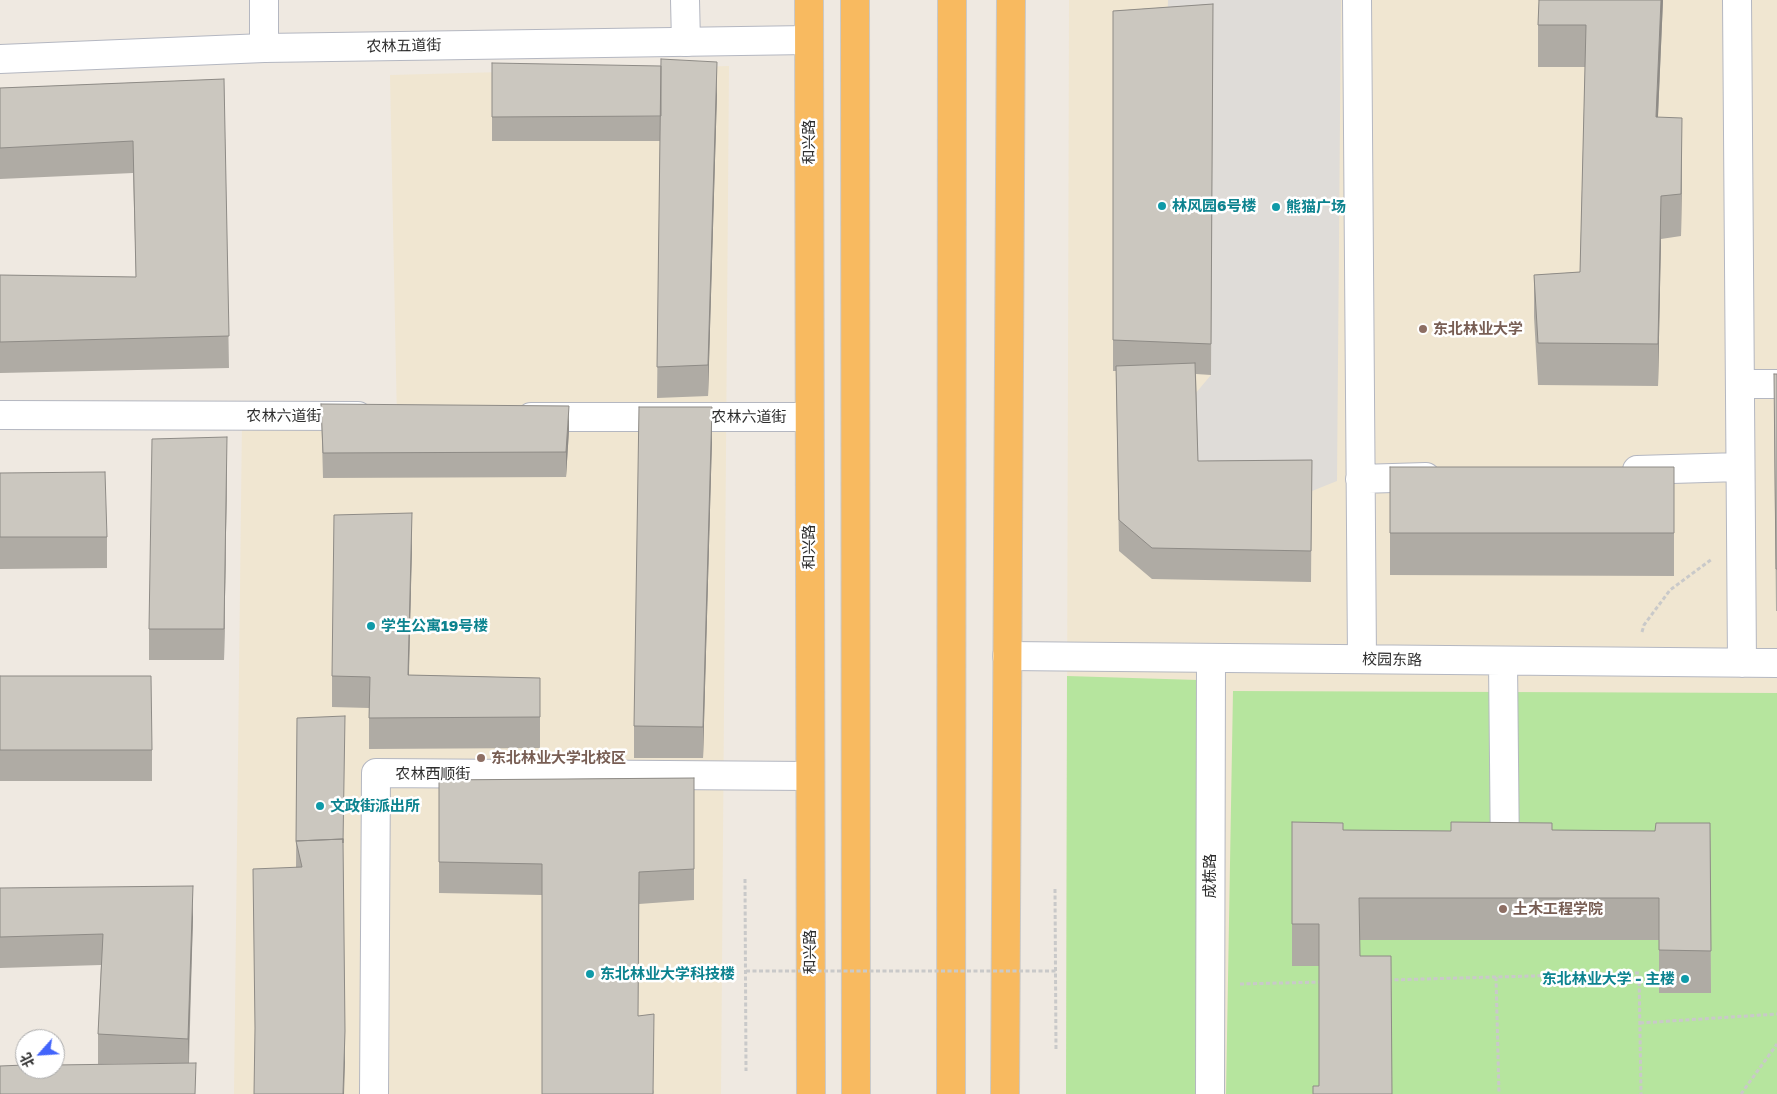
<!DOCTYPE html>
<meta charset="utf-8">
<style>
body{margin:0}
#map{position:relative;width:1777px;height:1094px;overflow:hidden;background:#efe9e1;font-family:"Golos Text","Noto Sans SC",sans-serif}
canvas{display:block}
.north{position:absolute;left:15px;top:1029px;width:50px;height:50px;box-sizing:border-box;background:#fff;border:1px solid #ababab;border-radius:50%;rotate:244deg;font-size:14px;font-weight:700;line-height:20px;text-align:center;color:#2e2e2e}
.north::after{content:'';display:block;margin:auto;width:18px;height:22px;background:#4264fb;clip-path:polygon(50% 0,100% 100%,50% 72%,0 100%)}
</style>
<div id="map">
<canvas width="1777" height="1094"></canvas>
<div class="north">北</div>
</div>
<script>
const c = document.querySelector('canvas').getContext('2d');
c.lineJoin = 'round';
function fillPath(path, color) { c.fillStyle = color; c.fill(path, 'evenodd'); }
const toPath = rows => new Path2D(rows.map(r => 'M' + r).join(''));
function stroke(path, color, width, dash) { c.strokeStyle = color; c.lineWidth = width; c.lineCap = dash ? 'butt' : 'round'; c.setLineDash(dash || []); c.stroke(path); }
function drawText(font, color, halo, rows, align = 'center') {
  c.font = font + ' "Golos Text","Noto Sans SC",sans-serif'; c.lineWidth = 5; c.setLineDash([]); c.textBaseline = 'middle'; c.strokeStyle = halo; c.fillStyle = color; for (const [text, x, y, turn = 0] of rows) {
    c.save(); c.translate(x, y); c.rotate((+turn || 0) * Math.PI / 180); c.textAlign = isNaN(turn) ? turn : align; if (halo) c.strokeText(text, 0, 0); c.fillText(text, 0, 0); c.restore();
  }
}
fillPath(toPath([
 [1069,0,1777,0,1777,1094,1066,1094],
 [729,66,721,1094,234,1094,242,421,397,421,390,75]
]), '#f0e6d1');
fillPath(toPath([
 [1067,676,1198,680,1198,1094,1066,1094],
 [1233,691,1777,693,1777,1094,1226,1094]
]), '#b6e59e');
fillPath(toPath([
 [1168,0,1341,0,1337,481,1312,491,1198,492,1195,394,1211,375,1167,38]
]), '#dfdcd8');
const minor = toPath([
 [264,0,264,48],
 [685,0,686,42],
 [1357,0,1362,659],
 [1737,0,1742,663],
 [1740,384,1777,384],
 [1637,470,1740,467],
 [1360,479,1426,477],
 [1007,656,1777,663],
 [1503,661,1505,859],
 [374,1094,376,773,810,776],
 [1210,1094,1211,658]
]);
const tertiary = toPath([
 [0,59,264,48,809,40],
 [0,415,358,416],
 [531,417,808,417]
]);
const trunk = toPath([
 [809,0,811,1094],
 [855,0,856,1094],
 [951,1094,952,0],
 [1005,1094,1011,0]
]);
stroke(minor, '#b4b7c1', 30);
stroke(tertiary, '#b4b7c1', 30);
stroke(trunk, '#c9c9c9', 30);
stroke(toPath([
 [1642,632,1644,625,1670,590,1712,559],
 [745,879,746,1071],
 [1055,889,1056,1051],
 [1496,977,1499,1094],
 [1388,980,1639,973,1641,1094],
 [1240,984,1322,982],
 [1640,1023,1777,1014],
 [1741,1094,1777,1044]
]), '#c9c9c9', 3, [4, 2.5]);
stroke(minor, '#fff', 28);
stroke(tertiary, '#fff', 28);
stroke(trunk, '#f8ba60', 28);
stroke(toPath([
 [746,971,1056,971]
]), '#c9c9c9', 3, [4, 2.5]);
fillPath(toPath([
 [1539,0,1663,0,1658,117,1682,160,1681,236,1661,239,1658,386,1538,385,1534,317,1534,275,1580,272,1585,67,1538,67,1538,25],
 [1213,4,1211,375,1196,374,1198,461,1312,460,1311,582,1152,579,1119,551,1116,371,1113,371,1113,11],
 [492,63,717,93,708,396,657,398,660,141,492,141],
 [224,79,229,368,0,373,0,275,136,277,133,173,0,179,0,88],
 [1777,374,1777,611,1776,611,1774,416],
 [321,404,569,430,566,477,323,478],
 [712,439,703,758,634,758,634,726],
 [1390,467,1674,467,1674,576,1390,575],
 [227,468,224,660,149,660,149,629],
 [0,473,107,537,107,568,0,569],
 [412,544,409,675,540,678,540,748,369,749,369,708,332,707,332,676],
 [0,676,152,750,152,781,0,781],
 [297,718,343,858,345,1062,296,868],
 [694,778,694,900,639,904,638,1016,654,1094,542,895,439,893,439,780],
 [1292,822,1343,830,1451,831,1552,830,1655,831,1710,823,1711,993,1659,993,1659,940,1359,940,1319,1086,1319,966,1292,966],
 [0,888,193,917,189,1063,98,1064,98,1034,101,965,0,968]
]), '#afaba4');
fillPath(toPath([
 [1661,0,1663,0,1656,160,1656,117],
 [717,62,717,93,708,396,708,365],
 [1682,118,1682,160,1681,236,1681,194],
 [1661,196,1661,239,1658,386,1658,344],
 [569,406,569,430,566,477,566,452],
 [712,407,712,439,703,758,703,727],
 [227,437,227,468,224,660,224,629],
 [412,513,412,544,408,706,408,675],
 [193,886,193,917,188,1070,188,1039],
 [345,1031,345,1062,344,1094,343,1094]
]), '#8e8b86');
const building = toPath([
 [1539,0,1661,0,1656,117,1682,118,1681,194,1661,196,1658,344,1538,343,1534,275,1580,272,1586,25,1538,25,1539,0],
 [1213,4,1211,344,1113,340,1113,11,1213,4],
 [661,59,717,62,708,365,657,367,661,59],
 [492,63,661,66,661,116,492,117,492,63],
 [224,79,229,336,0,342,0,275,136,277,133,141,0,148,0,88,224,79],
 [1195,363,1198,461,1312,460,1311,551,1152,548,1119,520,1116,366,1195,363],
 [1774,374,1777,374,1777,569,1776,569,1774,374],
 [321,404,569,406,566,452,323,453,321,404],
 [639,407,712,407,703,727,634,726,639,407],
 [227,437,224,629,149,629,152,439,227,437],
 [1390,467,1674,467,1674,533,1390,533,1390,467],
 [105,472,107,537,0,537,0,473,105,472],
 [412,513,408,675,540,678,540,717,369,718,370,677,332,676,334,515,412,513],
 [0,676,151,676,152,750,0,750,0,676],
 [345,716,343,843,343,839,296,841,297,718,345,716],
 [694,778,694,869,639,872,638,1016,654,1014,653,1094,542,1094,542,864,439,862,439,780,694,778],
 [1292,822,1343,823,1343,830,1451,831,1451,822,1552,823,1552,830,1655,831,1656,823,1710,823,1711,951,1659,950,1659,898,1359,898,1360,956,1391,956,1392,1094,1313,1094,1313,1086,1319,1086,1319,924,1292,924,1292,822],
 [343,839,345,1031,343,1094,254,1094,255,1028,253,869,302,867,296,841,343,839],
 [193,886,188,1039,98,1034,103,934,0,937,0,888,193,886],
 [196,1063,195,1094,0,1094,0,1066,25,1065,25,1069,55,1069,55,1065,196,1063]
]);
fillPath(building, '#cbc7bf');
stroke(building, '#8e8b86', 1);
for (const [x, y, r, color] of [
 [1162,206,5,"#0f9aa8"],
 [1276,207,5,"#0f9aa8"],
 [1423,329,5,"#8d6e63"],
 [371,626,5,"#0f9aa8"],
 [481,758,5,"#8d6e63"],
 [320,806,5,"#0f9aa8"],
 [1503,909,5,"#8d6e63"],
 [590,974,5,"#0f9aa8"],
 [1685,979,5,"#0f9aa8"]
]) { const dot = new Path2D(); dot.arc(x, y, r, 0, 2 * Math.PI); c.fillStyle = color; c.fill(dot); stroke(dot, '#fff', 2); }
drawText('15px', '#2e2e2e', '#fff', [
 ["农林五道街",404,46,-1],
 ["和兴路",809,142,-90],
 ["农林六道街",284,416],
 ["农林六道街",749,417],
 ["和兴路",809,547,-90],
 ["校园东路",1392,660,1],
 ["农林西顺街",433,774],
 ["成栋路",1210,876,-90],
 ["和兴路",810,952,-90]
]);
drawText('bold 15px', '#0d838f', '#fff', [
 ["林风园6号楼",1172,206],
 ["熊猫广场",1286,207],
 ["学生公寓19号楼",381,626],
 ["文政街派出所",330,806],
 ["东北林业大学科技楼",600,974],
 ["东北林业大学 - 主楼",1675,979,"right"]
], 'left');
drawText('bold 15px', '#785e54', '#fff', [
 ["东北林业大学",1433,329],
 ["东北林业大学北校区",491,758],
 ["土木工程学院",1513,909]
], 'left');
</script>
